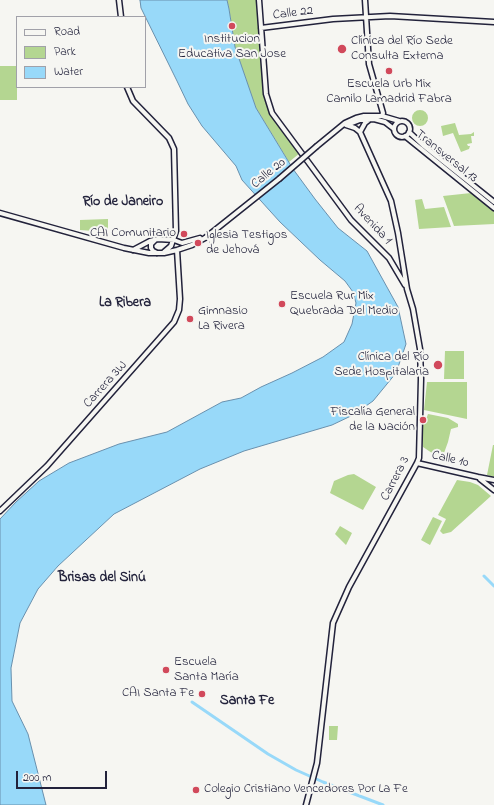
<!DOCTYPE html>
<meta charset="utf-8">
<style>
body{margin:0}
#map{position:relative;width:494px;height:805px;overflow:hidden;background:#f6f6f2;font-family:"Indie Flower",sans-serif}
canvas{display:block}
.legend{position:absolute;left:16px;top:16px;width:130px;height:72px;box-sizing:border-box;background:#f6f6f2;border:1px solid #a1a1a9;margin:0;padding:5px 7px;list-style:none;font-size:12px;color:#22223b}
.legend li{display:flex;align-items:center;gap:8px;height:20px}
.legend b{width:20px;border:1px solid #a1a1a9}
.scale{position:absolute;left:16px;top:771px;width:91px;height:18px;box-sizing:border-box;border:2px solid #22223b;border-top:0;padding-left:5px;font-size:12px;line-height:14px;white-space:nowrap;color:#22223b;-webkit-text-stroke:3px #f6f6f2;paint-order:stroke}
</style>
<div id="map">
<canvas width="494" height="805"></canvas>
<ul class="legend">
<li><b style="height:5px;background:#f6f6f2"></b>Road</li>
<li><b style="height:11px;background:#b4d691"></b>Park</li>
<li><b style="height:11px;background:#98d9f9"></b>Water</li>
</ul>
<div class="scale">200 m</div>
</div>
<script>
const c = document.querySelector('canvas').getContext('2d');
c.lineJoin = 'round';
function fillPath(path, color) { c.fillStyle = color; c.fill(path, 'evenodd'); }
const toPath = rows => new Path2D(rows.map(r => 'M' + r).join(''));
function stroke(path, color, width, dash) { c.strokeStyle = color; c.lineWidth = width; c.lineCap = dash ? 'butt' : 'round'; c.setLineDash(dash || []); c.stroke(path); }
function drawText(font, color, halo, rows, align = 'center') {
  c.font = font + ' "Indie Flower",sans-serif'; c.lineWidth = 4; c.setLineDash([]); c.textBaseline = 'middle'; c.strokeStyle = halo; c.fillStyle = color; for (const [text, x, y, turn = 0] of rows) {
    c.save(); c.translate(x, y); c.rotate((+turn || 0) * Math.PI / 180); c.textAlign = isNaN(turn) ? turn : align; if (halo) c.strokeText(text, 0, 0); c.fillText(text, 0, 0); c.restore();
  }
}
fillPath(toPath([
 [227,0,256,0,265,99,269,109,278,126,300,153,289,162,256,108,251,95,235,47,229,9],
 [0,66,17,66,17,100,0,100],
 '412 118a8 8 0 1 1 16 0a8 8 0 1 1-16 0Z',
 [455,123,459,135,471,134,474,132,474,136,471,136,472,143,467,144,468,146,470,146,469,149,461,152,453,133,443,136,441,126],
 [471,193,494,211,494,224,454,226,443,196],
 [422,199,425,209,444,207,451,227,419,229,415,200],
 [108,219,108,232,80,230,80,220],
 [445,351,464,351,464,379,444,379],
 [427,382,467,382,467,419,424,410],
 [428,414,448,418,458,424,458,427,451,429,448,442,444,453,439,451,435,455,423,447,421,424,425,422],
 [493,445,494,445,494,477,487,475],
 [354,474,376,487,363,510,330,493,334,481,348,475],
 [457,480,470,482,478,485,491,496,451,532,443,534,440,531,446,519,438,515],
 [433,517,442,521,430,545,421,540],
 [340,526,352,533,346,545,335,534],
 [329,726,338,726,337,740,329,740]
]), '#b4d691');
const water = toPath([
 [140,0,227,0,229,9,235,47,256,108,293,169,315,199,338,228,367,251,398,307,406,344,396,373,373,401,353,415,332,425,244,451,200,469,114,514,58,566,38,589,20,623,11,668,12,701,28,734,46,805,0,805,0,519,16,502,39,481,69,463,119,444,167,432,222,402,241,398,261,387,292,373,323,357,344,342,352,324,356,303,353,292,345,281,320,260,280,222,242,180,236,166,202,126,188,104,177,81,141,8,140,0]
]);
fillPath(water, '#98d9f9');
stroke(water, '#6990ad', 1);
stroke(toPath([
 [484,576,494,586],
 [192,702,268,754,296,770,323,782,383,805]
]), '#98d9f9', 3);
const secondary = toPath([
 [119,0,121,17],
 [259,0,266,94,272,113,351,220,389,258,405,285],
 [365,0,369,64,383,113,382,116],
 [261,28,333,19,390,16,494,22],
 [127,87,133,101,169,138,174,149,176,231,171,246,164,252],
 '394 129a8 8 0 1 1 16 0a8 8 0 1 1-16 0Z',
 [347,125,360,120,374,119,385,122,394,129],
 [360,132,365,123,369,120],
 [409,132,424,146,494,202],
 [405,136,494,208],
 [317,146,345,123,356,118,364,116,382,116,399,121],
 [0,213,124,248,149,253,164,253,177,250,192,245,205,238,279,179],
 [155,240,151,244,151,248,153,251,157,253],
 [133,250,150,241,158,239,174,240,182,243,200,238],
 [417,463,478,477,494,480],
 [480,479,494,490],
 [0,511,47,466,174,322,179,310,180,299,177,250],
 [306,805,317,763,333,623,349,587,417,463,419,458,421,379,420,349,413,309,407,289,398,233,391,201,360,132,355,128,346,125]
]);
stroke(secondary, '#22223b', 7);
stroke(secondary, '#f6f6f2', 4);
const secondaryBridge = toPath([
 [279,179,317,146]
]);
stroke(secondaryBridge, '#22223b', 7, []);
stroke(secondaryBridge, '#f6f6f2', 4);
for (const [x, y, r, color] of [
 [232,26,4,"#d1495b"],
 [342,49,5,"#d1495b"],
 [389,71,4,"#d1495b"],
 [184,234,4,"#d1495b"],
 [198,243,4,"#d1495b"],
 [282,304,4,"#d1495b"],
 [190,319,4,"#d1495b"],
 [438,365,5,"#d1495b"],
 [423,420,4,"#d1495b"],
 [166,670,4,"#d1495b"],
 [202,694,4,"#d1495b"],
 [196,790,4,"#d1495b"]
]) { const dot = new Path2D(); dot.arc(x, y, r, 0, 2 * Math.PI); c.fillStyle = color; c.fill(dot); stroke(dot, '#f6f6f2', 1.5); }
drawText('13px', '#22223b', '#f6f6f2', [
 ["Calle 22",293,14,-7],
 ["Transversal 13",446,157,39],
 ["Calle 20",269,174,-39],
 ["Avenida 1",372,225,47],
 ["Carrera 3W",106,385,-48],
 ["Calle 10",450,460,13],
 ["Carrera 3",396,479,-63]
]);
drawText('13px', '#22223b', '#f6f6f2', [
 ["Institucion",232,40,"center"],
 ["Educativa San Jose",232,55,"center"],
 ["Clínica del Río Sede",351,42],
 ["Consulta Externa",351,57],
 ["Escuela Urb Mix",389,85,"center"],
 ["Camilo Lamadrid Fabra",389,100,"center"],
 ["CAI Comunitario",176,234,"right"],
 ["Iglesia Testigos",206,236],
 ["de Jehová",206,251],
 ["Escuela Rur Mix",290,297],
 ["Quebrada Del Medio",290,312],
 ["Gimnasio",198,312],
 ["La Rivera",198,327],
 ["Clínica del Río",429,358,"right"],
 ["Sede Hospitalaria",429,373,"right"],
 ["Fiscalía General",415,413,"right"],
 ["de la Nación",415,428,"right"],
 ["Escuela",174,663],
 ["Santa María",174,678],
 ["CAI Santa Fe",194,694,"right"],
 ["Colegio Cristiano Vencedores Por La Fe",204,790]
], 'left');
drawText('bold 14px', '#22223b', '#f6f6f2', [
 ["Río de Janeiro",123,203],
 ["La Ribera",125,304],
 ["Brisas del Sinú",102,579],
 ["Santa Fe",247,702]
]);
</script>
